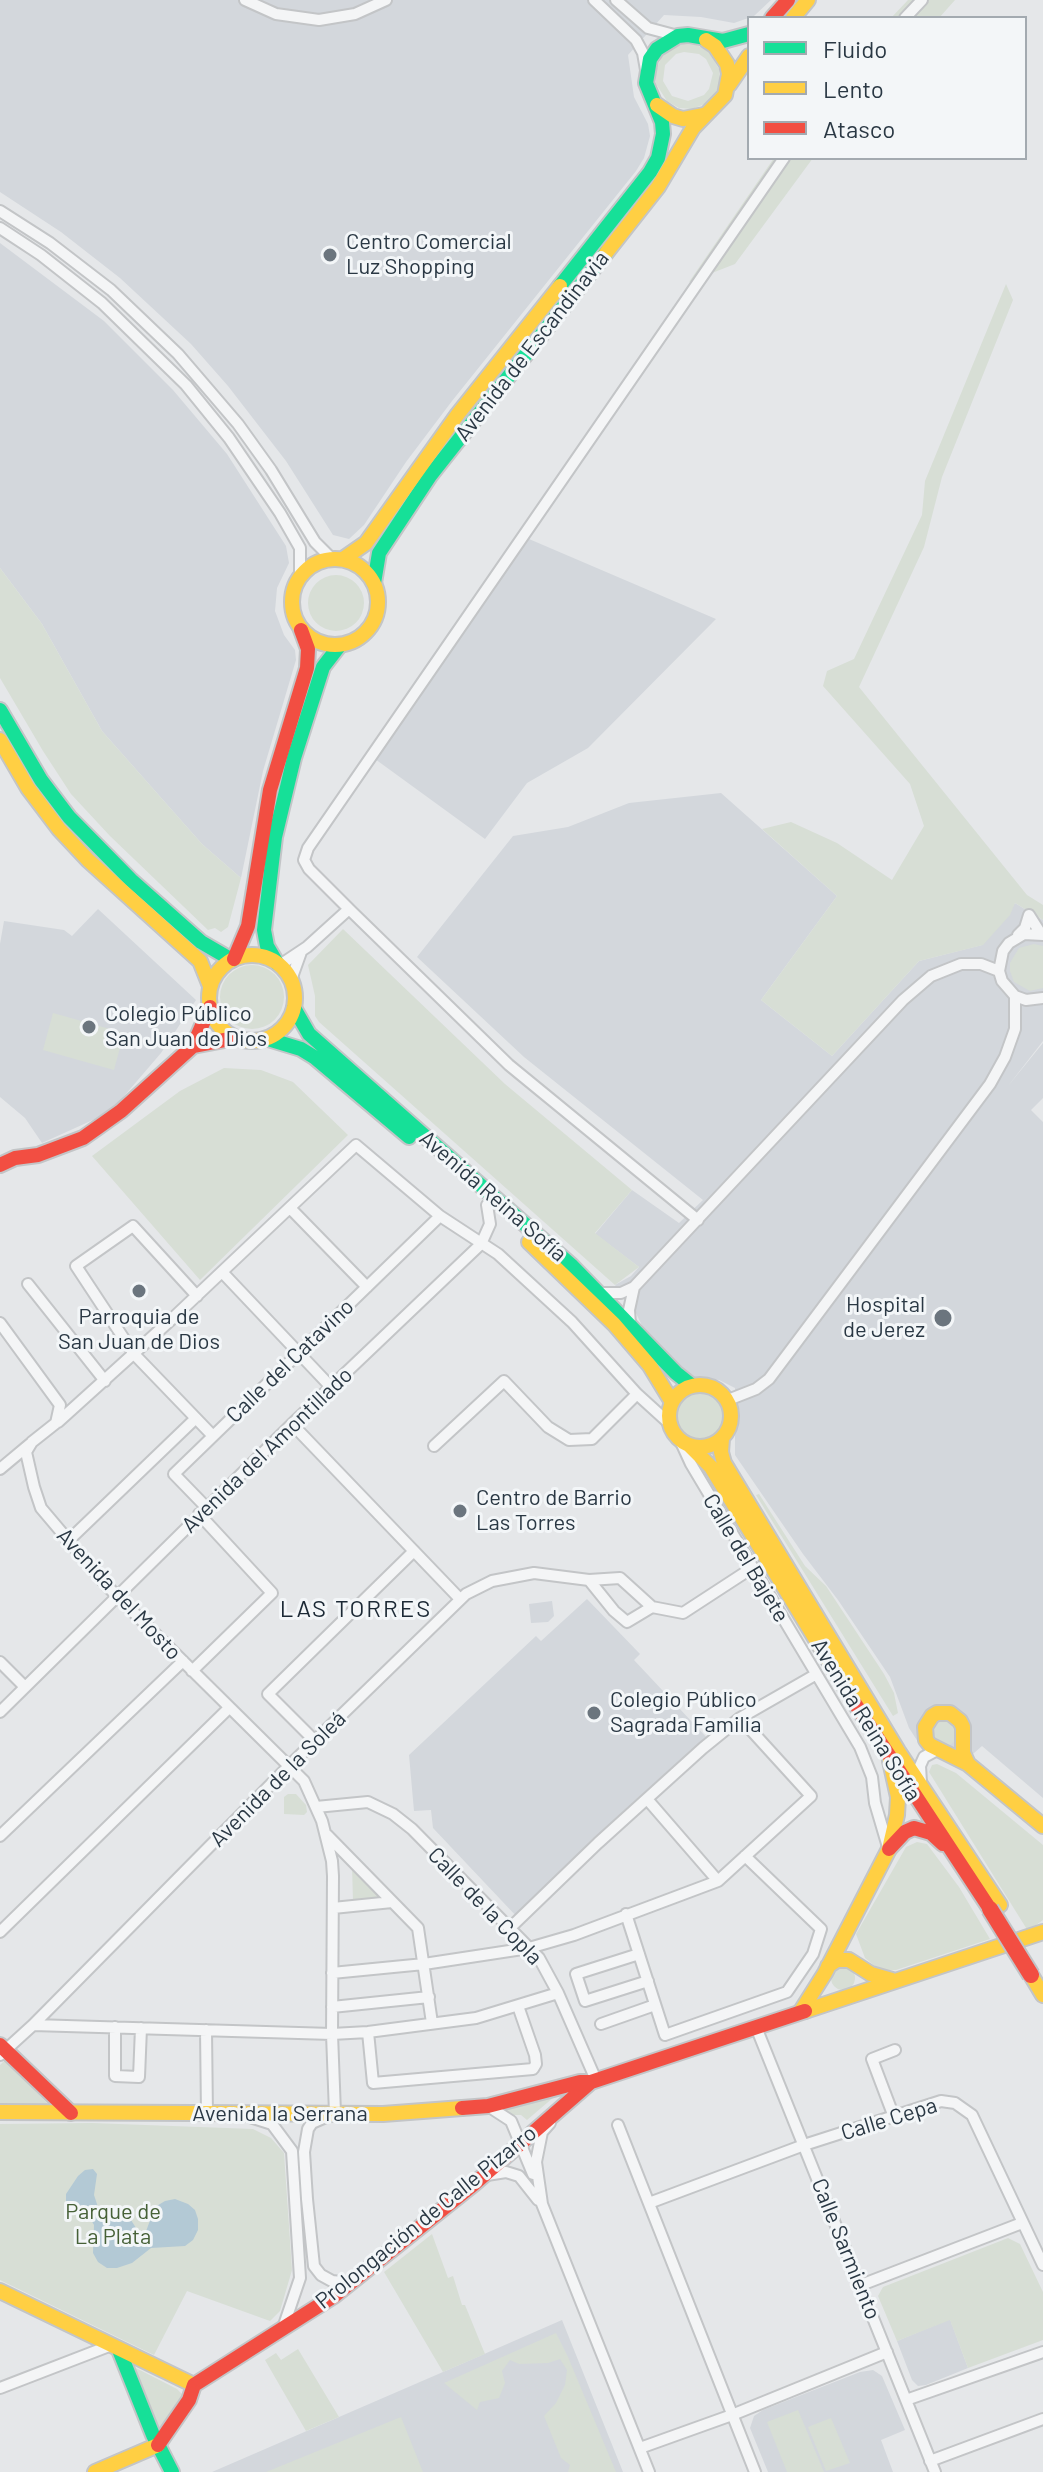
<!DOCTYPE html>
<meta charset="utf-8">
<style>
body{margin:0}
#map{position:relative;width:1043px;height:2472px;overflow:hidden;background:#e5e7e9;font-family:Barlow,sans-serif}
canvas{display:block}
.legend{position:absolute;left:747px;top:16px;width:280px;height:144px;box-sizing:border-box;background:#f3f6f8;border:2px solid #a3aab0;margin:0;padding:10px 14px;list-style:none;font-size:24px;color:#2a3844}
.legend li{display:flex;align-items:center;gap:16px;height:40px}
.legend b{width:40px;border:2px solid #a3aab0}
</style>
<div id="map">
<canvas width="1043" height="2472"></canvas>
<ul class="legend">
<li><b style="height:10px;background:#16e098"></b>Fluido</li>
<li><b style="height:10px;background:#ffcf43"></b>Lento</li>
<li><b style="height:10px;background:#f24e42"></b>Atasco</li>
</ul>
</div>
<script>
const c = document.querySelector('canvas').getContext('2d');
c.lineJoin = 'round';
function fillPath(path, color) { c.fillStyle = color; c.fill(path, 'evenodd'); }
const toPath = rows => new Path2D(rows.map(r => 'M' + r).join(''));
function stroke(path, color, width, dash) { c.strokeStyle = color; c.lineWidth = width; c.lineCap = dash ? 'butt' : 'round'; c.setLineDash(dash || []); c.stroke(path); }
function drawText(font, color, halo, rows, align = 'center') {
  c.font = font + ' Barlow,sans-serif'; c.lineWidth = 6; c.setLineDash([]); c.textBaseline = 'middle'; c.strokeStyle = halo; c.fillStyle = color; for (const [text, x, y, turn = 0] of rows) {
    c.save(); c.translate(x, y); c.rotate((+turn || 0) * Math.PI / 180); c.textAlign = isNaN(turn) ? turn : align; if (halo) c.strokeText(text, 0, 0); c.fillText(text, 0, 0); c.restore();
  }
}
fillPath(toPath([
 [0,0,771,0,754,16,734,23,701,17,664,15,628,55,634,97,648,124,650,136,644,158,636,171,452,401,406,462,364,525,349,539,333,535,286,461,228,386,191,344,120,278,61,232,0,192],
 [0,243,104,321,173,390,227,454,286,546,289,563,277,588,275,611,284,635,295,650,296,660,263,771,241,878,202,844,102,731,42,624,0,568],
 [529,539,716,619,588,748,527,783,485,839,375,759],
 [721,793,837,896,761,1000,832,1056,919,961,982,945,1015,903,1043,920,1043,1041,1008,1086,1043,1043,1043,1098,1031,1110,1043,1122,1043,1798,982,1746,957,1768,922,1748,909,1728,890,1677,838,1600,803,1554,735,1455,735,1388,719,1380,693,1378,677,1367,644,1330,636,1313,615,1285,631,1276,639,1267,595,1234,632,1190,679,1223,703,1200,524,1057,417,957,513,836,568,827,629,803],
 [98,909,196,1000,161,1053,119,1102,95,1119,42,1143,25,1118,0,1097,0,944,4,921,64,930,72,936],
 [587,1599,640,1654,634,1660,708,1739,518,1918,433,1828,431,1810,414,1811,409,1755,536,1636,541,1641],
 [552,1601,554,1616,548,1622,531,1623,529,1604],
 [950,2319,968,2368,926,2385,918,2386,912,2380,897,2341],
 [562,2320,623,2472,212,2472,443,2372],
 [873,2370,882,2376,905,2430,881,2440,893,2472,768,2472,750,2428,754,2416,763,2410,860,2372]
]), '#d3d7dc');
fillPath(toPath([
 [908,0,955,0,939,18,891,18],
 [683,44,697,45,709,52,719,69,720,82,715,95,705,104,692,109,679,108,667,101,656,84,656,71,661,58,671,49],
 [684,52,699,54,706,59,713,73,709,89,704,95,688,101,672,96,663,81,665,65,676,54],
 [774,158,813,158,735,264,689,282],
 [1006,284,1013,300,942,477,924,547,859,687,1027,895,1043,905,1043,920,1015,903,1010,915,983,945,919,961,832,1056,761,1000,837,896,762,829,791,822,837,843,892,880,924,826,910,784,823,686,827,671,854,659,922,515,925,481],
 [0,568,42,624,102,731,202,844,241,878,228,927,221,932,215,928,208,930,110,836,71,794,43,751,0,678],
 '308 603a28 28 0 1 1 56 0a28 28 0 1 1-56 0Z',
 [343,929,505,1084,632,1190,595,1233,639,1267,615,1285,319,1022,315,1016,315,996,308,965],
 [1034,944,1043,946,1043,988,1030,991,1014,982,1010,971,1010,963,1019,948],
 '220 997a32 32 0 1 1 64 0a32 32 0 1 1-64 0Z',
 [53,1013,124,1033,114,1070,43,1050],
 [224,1068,261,1070,293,1082,348,1135,200,1280,92,1156,180,1091],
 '677 1415a24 24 0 1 1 48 0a24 24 0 1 1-48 0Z',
 [759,1494,805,1566,826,1586,884,1674,894,1693,898,1713,893,1716,756,1495],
 '930 1732a14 14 0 1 1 28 0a14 14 0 1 1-28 0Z',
 [937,1764,956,1773,1043,1845,1043,1920,1028,1931,929,1772,932,1765],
 [288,1794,296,1794,306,1805,307,1812,304,1815,284,1814,284,1797],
 [917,1842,927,1844,959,1887,990,1939,896,1970,886,1970,877,1968,865,1958,856,1934,906,1847],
 [352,1866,380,1897,353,1901],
 '831 1978a12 12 0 1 1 24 0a12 12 0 1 1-24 0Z',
 [5,2060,52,2108,0,2104,0,2065],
 [561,2091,527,2120,521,2115,513,2115,498,2105],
 [92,2123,253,2129,271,2138,284,2153,292,2270,280,2311,270,2321,187,2291,154,2355,0,2280,0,2124],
 [432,2234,448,2278,453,2276,462,2305,465,2305,485,2354,443,2372,384,2272],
 [1008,2238,1020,2244,1043,2292,1043,2340,968,2368,950,2320,897,2341,878,2296,883,2287],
 [556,2333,568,2357,616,2472,568,2472,570,2465,561,2458,544,2416,556,2403,565,2385,567,2370,560,2359,548,2363,519,2364,510,2360,502,2371,505,2383,499,2398,480,2402,477,2410,444,2383],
 [298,2349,339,2417,306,2431,265,2360,276,2353,281,2360],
 [132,2366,177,2389,183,2395,183,2398,158,2434],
 [798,2410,824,2472,787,2472,767,2422],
 [401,2417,423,2472,266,2472],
 [831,2418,850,2463,826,2471,808,2427]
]), '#d7ded5');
fillPath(toPath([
 [93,2169,97,2174,94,2195,101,2216,108,2219,119,2212,126,2212,141,2236,145,2234,155,2207,165,2201,175,2199,188,2204,195,2210,198,2219,198,2230,193,2240,185,2246,151,2248,132,2263,117,2268,107,2268,98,2262,93,2253,94,2225,89,2216,82,2210,71,2208,66,2203,66,2194,78,2176,85,2170]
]), '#b3c9d5');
const street = toPath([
 [245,0,276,14,319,20,355,14,386,0],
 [594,0,636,40,643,53,646,70],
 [616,0,648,28,678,36],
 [905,18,922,0],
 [0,211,50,243,111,290,178,354,238,424,271,470,315,542,332,559],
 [0,228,41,255,102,303,186,385,229,438,280,513,300,548,300,576],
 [349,909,509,1065,698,1220],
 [1018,935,1025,928,1029,915,1041,934],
 [1043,935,1024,934,1009,943,1003,951,999,971,1002,981,1015,996,1026,1000,1043,998],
 [280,965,307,947,349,909,309,869,304,860,308,848,784,158],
 [291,980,301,952],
 [290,1208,367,1287],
 [222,1272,331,1387],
 [28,1284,105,1381],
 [600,1293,621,1293,634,1287,903,1000,931,976,961,964,981,964,999,971],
 [197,1296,133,1226,76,1266,134,1354,213,1436],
 [0,1323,60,1405,56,1423,32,1442,26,1452,34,1487,41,1508,107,1586,304,1781,322,1821,332,1861,333,1876,332,2034,335,2113,312,2123,308,2129,304,2152,307,2199,314,2266,321,2275,332,2281,351,2283],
 [630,1324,629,1310,634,1287],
 [728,1400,756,1389,769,1379,990,1084,1005,1057,1015,1029,1015,996],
 [58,1422,173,1318,356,1145,440,1216,498,1254,572,1322,637,1394,670,1424],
 [292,1424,460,1599],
 [680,1440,691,1464,860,1747,872,1777,875,1803,888,1847],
 [434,1446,504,1381,548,1427,569,1440,592,1439,637,1394],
 [0,1469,30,1444],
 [206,1507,174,1474,440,1216],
 [67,1542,195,1419],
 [589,1580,614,1611,627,1622,652,1607,683,1613,752,1568],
 [0,1662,25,1687],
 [192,1671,272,1593,199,1514],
 [0,1712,292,1424,481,1244,490,1224,487,1205],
 [315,1741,268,1694,414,1551],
 [921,1782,920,1766,924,1757,937,1750],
 [647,1799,718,1881],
 [316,1807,368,1802,393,1814,412,1829,539,1958,558,1993,596,2080],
 [327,1835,418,1928,432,2023],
 [0,1836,183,1661],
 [333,1908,392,1902],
 [626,1914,665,2035,787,1992,813,1954,821,1929,745,1856],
 [510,1928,598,1843,703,1748,740,1718,815,1675],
 [0,1932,229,1708],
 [639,1954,576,1974,585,2001,648,1981],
 [332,1973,424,1964,529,1948,574,1935,718,1881,811,1796,740,1718],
 [332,2007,429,1997],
 [601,2024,655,2005],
 [33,2025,332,2034,368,2032,476,2018,558,1993],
 [115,2027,115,2076,139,2077,141,2028],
 [756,2027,935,2472],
 [206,2030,207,2115],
 [368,2032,373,2083,533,2069,536,2064,535,2055,518,2006],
 [0,2055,33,2025,289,1766,466,1594,492,1581,534,1573,589,1580,620,1578,652,1607],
 [488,2106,511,2121,533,2174],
 [250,2117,272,2124,292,2151,300,2278,283,2328],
 [894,2117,872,2059,895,2050],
 [550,2123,542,2132,536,2162,542,2204,649,2472],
 [618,2125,755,2472],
 [487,2175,506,2172,519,2176,538,2200],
 [649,2203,804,2145,941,2101,955,2103,972,2115,1043,2265],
 [861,2285,1022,2223],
 [0,2388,109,2346],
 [906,2400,1043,2352],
 [640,2448,732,2415,887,2352],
 [930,2461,1043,2419]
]);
const fast = toPath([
 [560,286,650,172,658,158,663,134,662,122,646,83,650,59,657,49,678,36,688,35,723,41,749,34],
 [374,583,379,553,430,476,606,253],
 [0,710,41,780,69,817,131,880,201,942,232,960],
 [277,963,267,946,264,930,275,837,294,758,323,667,340,645],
 [294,1008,309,1034,571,1265,676,1373,691,1385],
 [268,1039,301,1049,314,1057,409,1137],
 [119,2350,153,2435,172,2472]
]);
const slow = toPath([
 [793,18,808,0],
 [729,85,749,56],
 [657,105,673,116,683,119,704,115],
 [606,253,658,187,693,128,725,95,729,74,727,64,715,46,706,40],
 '292 602a43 43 0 1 1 86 0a43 43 0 1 1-86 0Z',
 [343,559,366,543,458,414,560,286],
 [0,740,28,788,59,829,88,860,200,961,210,986],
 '209 998a43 43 0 1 1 86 0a43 43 0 1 1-86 0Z',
 [529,1242,614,1324,650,1366,672,1402],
 '669 1416a31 31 0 1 1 62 0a31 31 0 1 1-62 0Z',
 [722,1439,721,1452,724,1463,898,1751,1000,1905],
 [690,1446,711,1467,854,1702],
 [968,1764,963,1753,963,1727,960,1721,950,1713,937,1713,932,1716,925,1727,926,1740,930,1745,968,1764,1043,1826],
 [828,1966,837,1960,849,1960,871,1974,892,1980],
 [1031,1975,1043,1995],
 [801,2011,825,1973,889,1849,897,1815,898,1797,890,1761],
 [805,2011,1043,1932],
 [0,2112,383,2114,462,2108],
 [0,2291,194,2385],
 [95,2472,158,2445]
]);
const jam = toPath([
 [772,18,788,0],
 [234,959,248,926,270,790,307,668,308,649,301,630],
 [193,1046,235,1038],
 [0,1165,15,1158,38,1155,83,1138,121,1111,193,1046,210,1007],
 [854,1702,990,1909],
 [889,1849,905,1832,914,1828,931,1833,943,1844],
 [0,2045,71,2113],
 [462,2108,488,2106,580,2082,591,2082,805,2011],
 [158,2445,189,2400,194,2385,334,2296,474,2184,591,2082]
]);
stroke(street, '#c3c5c7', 14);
stroke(fast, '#c3c5c7', 18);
stroke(slow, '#c3c5c7', 18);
stroke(jam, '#c3c5c7', 18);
stroke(street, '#f4f5f6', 10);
stroke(fast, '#16e098', 14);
stroke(slow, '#ffcf43', 14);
stroke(jam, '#f24e42', 14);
const jamBridge = toPath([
 [990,1909,1031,1975]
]);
stroke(jamBridge, '#c1c4c7', 20, []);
stroke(jamBridge, '#f24e42', 16);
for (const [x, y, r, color] of [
 [330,255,8,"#6b757e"],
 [89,1027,8,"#6b757e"],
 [139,1291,8,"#6b757e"],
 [943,1318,10,"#6b757e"],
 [460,1511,8,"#6b757e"],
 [594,1713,8,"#6b757e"]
]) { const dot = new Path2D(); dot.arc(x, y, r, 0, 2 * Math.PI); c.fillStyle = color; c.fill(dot); stroke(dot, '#f3f6f8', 3); }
drawText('22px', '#2a3844', '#f3f6f8', [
 ["Centro Comercial",346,242],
 ["Luz Shopping",346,267],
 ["Colegio Público",105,1014],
 ["San Juan de Dios",105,1039],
 ["Hospital",925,1305,"right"],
 ["de Jerez",925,1330,"right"],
 ["Parroquia de",139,1317,"center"],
 ["San Juan de Dios",139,1342,"center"],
 ["Centro de Barrio",476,1498],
 ["Las Torres",476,1523],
 ["Colegio Público",610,1700],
 ["Sagrada Familia",610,1725]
], 'left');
drawText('22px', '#2a3844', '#f3f6f8', [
 ["Avenida de Escandinavia",532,346,-52],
 ["Avenida Reina Sofía",493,1196,41],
 ["Calle del Catavino",290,1361,-44],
 ["Avenida del Amontillado",267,1450,-44],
 ["Calle del Bajete",746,1558,59],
 ["Avenida del Mosto",119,1594,47],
 ["Avenida Reina Sofía",866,1720,58],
 ["Avenida de la Soleá",278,1779,-45],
 ["Calle de la Copla",485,1906,46],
 ["Avenida la Serrana",280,2114],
 ["Calle Cepa",889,2119,-17],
 ["Prolongación de Calle Pizarro",426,2217,-39],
 ["Calle Sarmiento",846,2249,68]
]);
drawText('22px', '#466137', '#f3f6f8', [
 ["Parque de",113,2212],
 ["La Plata",113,2237]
]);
c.letterSpacing = '2px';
drawText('24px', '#1c2935', '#f3f6f8', [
 ["LAS TORRES",356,1609]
]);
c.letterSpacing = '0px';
</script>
